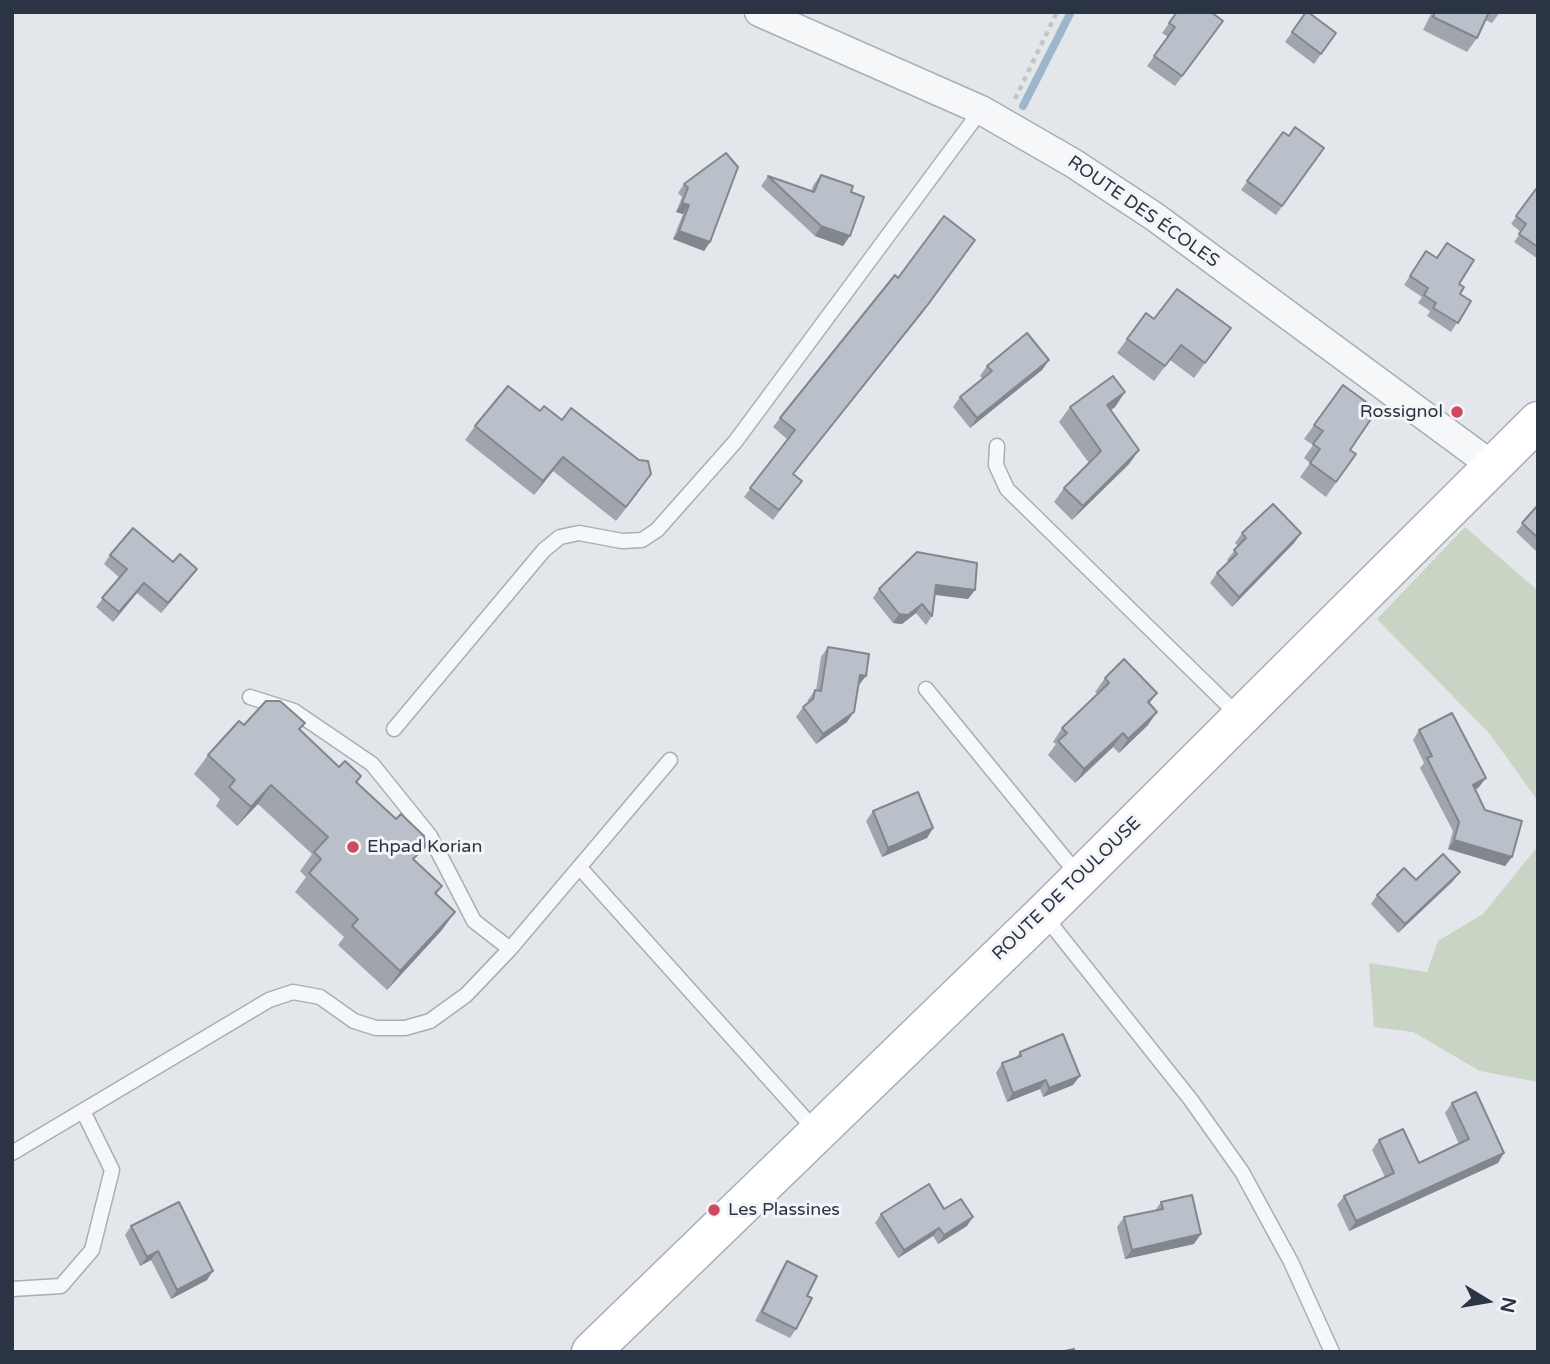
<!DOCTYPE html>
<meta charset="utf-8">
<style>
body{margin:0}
#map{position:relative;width:1550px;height:1364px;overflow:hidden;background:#e3e6eb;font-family:"Varela Round",sans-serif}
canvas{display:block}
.frame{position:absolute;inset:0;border:14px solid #2b3444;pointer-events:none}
.north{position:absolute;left:1452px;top:1266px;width:70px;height:70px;-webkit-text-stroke:5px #f3f5f8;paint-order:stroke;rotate:101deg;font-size:19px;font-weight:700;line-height:28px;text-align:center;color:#2b3444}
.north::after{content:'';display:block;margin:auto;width:24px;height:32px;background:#2b3444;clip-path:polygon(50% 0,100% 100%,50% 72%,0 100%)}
</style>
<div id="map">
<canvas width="1550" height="1364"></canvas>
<div class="frame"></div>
<div class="north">N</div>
</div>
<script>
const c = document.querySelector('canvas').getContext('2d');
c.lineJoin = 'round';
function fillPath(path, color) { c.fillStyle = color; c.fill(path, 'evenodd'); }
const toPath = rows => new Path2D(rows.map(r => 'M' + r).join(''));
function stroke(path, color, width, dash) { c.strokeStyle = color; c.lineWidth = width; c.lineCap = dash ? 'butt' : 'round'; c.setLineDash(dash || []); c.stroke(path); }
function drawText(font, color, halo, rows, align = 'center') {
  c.font = font + ' "Varela Round",sans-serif'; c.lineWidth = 6; c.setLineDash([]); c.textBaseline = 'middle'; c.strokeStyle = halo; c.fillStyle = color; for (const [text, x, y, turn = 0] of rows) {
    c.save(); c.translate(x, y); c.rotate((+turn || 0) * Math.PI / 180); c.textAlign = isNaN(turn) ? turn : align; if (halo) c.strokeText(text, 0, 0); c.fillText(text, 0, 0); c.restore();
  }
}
fillPath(toPath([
 [1465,527,1538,591,1538,801,1489,733,1377,619],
 [1538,846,1538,1082,1480,1071,1413,1032,1374,1027,1369,963,1427,972,1438,941,1483,914]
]), '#c9d5c4');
stroke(toPath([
 [1023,106,1071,12]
]), '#9eb5cb', 8);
const lane = toPath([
 [997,446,996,465,1007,489,1239,716],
 [926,689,1079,876],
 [250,697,294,711,372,764,430,836,474,921,510,949,670,760],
 [394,729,544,550,560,537,579,533,622,541,642,540,657,530,735,442,981,110],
 [581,869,816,1131],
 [1043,914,1191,1100,1242,1172,1291,1262,1332,1352],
 [12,1153,269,1000,293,992,320,997,354,1021,376,1028,405,1028,430,1021,466,995,510,949],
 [12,1289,61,1286,92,1250,112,1170,83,1111]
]);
const street = toPath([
 [759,12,981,110,1073,163,1155,217,1494,467]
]);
const secondary = toPath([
 [591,1352,1043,914,1538,421]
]);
stroke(lane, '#a8adb6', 17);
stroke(street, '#a8adb6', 31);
stroke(secondary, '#a8adb6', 41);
stroke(toPath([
 [1015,99,1057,12]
]), '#c1c4ca', 4.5, [5, 5]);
stroke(lane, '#f6f7f9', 14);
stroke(street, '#f6f7f9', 28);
stroke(secondary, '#fff', 38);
fillPath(toPath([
 [1177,12,1223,21,1175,86,1147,66,1168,37,1162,33],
 [1306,12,1336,33,1314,64,1285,42],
 [1432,12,1500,12,1492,23,1485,20,1477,38,1467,52,1423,30],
 [1283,132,1289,136,1324,148,1276,215,1241,190],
 [726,153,710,242,704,251,673,239,683,214,676,212,682,197,678,193,684,184],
 [821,175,843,246,815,236,761,186,768,176,811,191,814,184],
 [1536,189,1538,190,1538,259,1514,242,1521,232,1511,224],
 [1426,251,1459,284,1460,294,1471,301,1451,332,1427,316,1430,311,1418,303,1422,297,1404,285],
 [923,312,793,474,802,481,773,520,744,497,787,439,773,427,780,418],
 [1154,319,1231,328,1194,378,1170,360,1154,381,1117,353,1127,339],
 [1049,360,1042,370,970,428,953,407,960,397,983,379,980,376,987,366],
 [1125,392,1115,407,1111,410,1139,450,1129,464,1072,520,1054,502,1064,488,1089,463,1059,422,1070,407],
 [540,411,562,420,651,474,616,521,553,471,534,495,465,440,475,426],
 [1314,425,1356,454,1326,497,1300,477,1310,463,1304,458,1313,445,1304,439],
 [1538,505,1538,550,1536,551,1516,532],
 [1242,533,1301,533,1294,543,1232,607,1210,583,1217,573,1228,562,1227,560,1238,546,1235,543],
 [110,555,173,562,197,569,190,578,161,613,137,593,113,622,96,607,120,578,104,564],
 [879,589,975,590,968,599,935,595,932,616,926,625,916,613,902,624,893,623,873,598],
 [828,647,866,676,858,685,847,722,816,744,796,717,803,707,807,704,808,700,815,690,816,691,821,657],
 [1105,678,1157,693,1149,704,1148,725,1119,753,1113,747,1075,783,1048,755,1056,744,1053,742,1062,728,1098,694,1095,692],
 [305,723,300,730,339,767,361,776,357,783,415,861,442,886,436,895,455,912,441,931,387,990,338,945,344,937,295,892,306,877,300,871,312,854,258,804,237,826,216,806,220,799,194,774,208,755,244,725],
 [1419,730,1479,787,1476,790,1485,810,1512,857,1505,866,1448,849,1453,831,1420,768,1424,763,1413,740],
 [873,811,933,828,927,838,882,857,866,821],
 [1416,880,1453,881,1398,933,1371,904,1377,895],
 [1020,1052,1073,1085,1043,1097,1040,1089,1007,1102,996,1073,1002,1063,1015,1059],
 [1452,1103,1498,1163,1349,1231,1337,1205,1344,1196,1385,1177,1372,1150,1379,1140,1419,1163,1459,1144,1445,1113],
 [1161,1202,1194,1244,1125,1259,1117,1227,1124,1217,1155,1211],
 [944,1209,967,1226,938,1244,933,1236,898,1258,875,1223,881,1214],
 [131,1226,207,1280,171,1299,151,1260,140,1266,125,1235],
 [787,1261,807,1296,796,1329,790,1338,755,1321,781,1270]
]), '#a0a5ad');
fillPath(toPath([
 [682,203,689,205,683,214,676,212],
 [821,226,850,236,843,246,815,236],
 [679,231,710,242,704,251,673,239],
 [975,240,923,312,786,483],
 [1049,360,1042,370,970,428,977,418],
 [1125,392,1115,407,1097,419,1107,405],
 [1139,450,1129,464,1072,520,1083,506],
 [563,457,553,471,534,495,543,481],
 [651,474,641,488,616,521,626,507],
 [1301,533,1294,543,1232,607,1239,597],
 [197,569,190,578,161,613,168,603],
 [144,583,137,593,113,622,119,612],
 [936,585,975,590,968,599,930,594],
 [922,604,916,613,902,624,893,623,899,614],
 [860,675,866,676,859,685,853,684],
 [854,712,847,722,816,744,823,734],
 [1157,712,1148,725,1119,753,1128,739],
 [1123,733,1113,747,1075,783,1084,769],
 [1486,778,1479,787,1467,794,1473,785],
 [271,785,258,804,237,826,251,807],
 [933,828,927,838,882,857,888,848],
 [1454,840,1512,857,1505,866,1448,849],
 [1460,872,1453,881,1398,933,1405,924],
 [455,912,441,931,387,990,400,971],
 [1080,1076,1073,1085,1043,1097,1049,1088],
 [1046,1080,1040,1089,1007,1102,1013,1093],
 [1504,1153,1498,1163,1349,1231,1356,1221],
 [973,1217,967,1226,938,1244,944,1235],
 [939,1228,933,1236,898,1258,904,1250],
 [1201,1234,1194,1244,1125,1259,1132,1250],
 [158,1251,151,1260,140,1266,147,1257],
 [213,1271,207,1280,171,1299,177,1290]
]), '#82868d');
const building = toPath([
 [1177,12,1211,12,1223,21,1182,76,1154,56,1175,27,1169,23,1177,12],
 [1306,12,1308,12,1336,33,1321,54,1292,32,1306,12],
 [1435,12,1489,12,1477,38,1433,17,1435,12],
 [1295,127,1324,148,1282,206,1247,181,1283,132,1289,136,1295,127],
 [726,153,738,167,710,242,679,231,689,205,682,203,688,188,684,184,726,153],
 [821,175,853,186,851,192,864,197,850,236,821,226,768,176,814,192,821,175],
 [1536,189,1538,190,1538,247,1519,234,1526,224,1516,216,1536,189],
 [944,216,975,240,929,303,793,474,802,481,779,510,750,488,795,430,780,418,895,275,898,278,944,216],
 [1447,243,1474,260,1459,284,1464,287,1460,294,1471,301,1458,323,1433,308,1436,303,1424,295,1428,288,1410,276,1426,251,1437,258,1447,243],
 [1177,289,1231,328,1205,363,1181,345,1165,366,1127,339,1146,313,1154,319,1177,289],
 [1027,333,1049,360,977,418,960,397,992,371,987,366,1027,333],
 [1113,376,1125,392,1107,405,1139,450,1083,506,1064,488,1101,451,1070,407,1113,376],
 [1343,385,1377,410,1350,450,1356,454,1336,482,1310,463,1320,449,1313,444,1323,431,1314,425,1343,385],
 [508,386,540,411,544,406,562,420,571,408,639,460,648,461,651,474,626,507,563,457,543,481,475,426,508,386],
 [1273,504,1301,533,1239,597,1217,573,1237,554,1234,550,1246,538,1242,533,1273,504],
 [1538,505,1538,538,1522,523,1538,505],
 [133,528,173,562,180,554,197,569,168,603,144,583,119,612,102,598,127,569,110,555,133,528],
 [917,552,977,563,975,590,936,585,932,616,922,604,908,615,899,614,879,589,917,552],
 [828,647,869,654,866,676,860,675,854,712,823,734,803,707,813,699,815,690,821,691,828,647],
 [1124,659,1157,693,1148,702,1157,712,1128,739,1123,733,1084,769,1058,741,1067,733,1062,728,1109,683,1105,678,1124,659],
 [266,701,280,701,305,723,299,729,339,767,345,761,361,776,356,782,396,819,401,814,424,836,425,847,413,859,442,886,435,893,455,912,400,971,352,926,358,919,309,873,321,859,314,852,328,837,271,785,251,807,229,787,235,780,208,755,239,721,244,725,266,701],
 [1452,713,1486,778,1473,785,1485,810,1522,821,1512,857,1454,840,1459,822,1427,758,1432,756,1419,730,1452,713],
 [918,792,933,828,888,848,873,811,918,792],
 [1443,854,1460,872,1405,924,1377,895,1404,868,1416,880,1443,854],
 [1063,1034,1080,1076,1049,1088,1046,1080,1013,1093,1002,1063,1021,1056,1020,1052,1063,1034],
 [1476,1092,1504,1153,1356,1221,1344,1196,1394,1173,1379,1140,1403,1129,1419,1163,1469,1139,1452,1103,1476,1092],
 [929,1184,944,1209,961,1199,973,1217,944,1235,939,1228,904,1250,881,1214,929,1184],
 [1192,1195,1201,1234,1132,1250,1124,1217,1163,1209,1161,1202,1192,1195],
 [179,1202,213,1271,177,1290,158,1251,147,1257,131,1226,179,1202],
 [787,1261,817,1276,807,1296,812,1298,796,1329,762,1312,787,1261],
 [1074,1349,1074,1352,1060,1352,1074,1349]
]);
fillPath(building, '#bac0c9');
stroke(building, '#82868d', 2);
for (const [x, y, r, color] of [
 [1457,412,7,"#d0495f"],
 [353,847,7,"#d0495f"],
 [714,1210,7,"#d0495f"]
]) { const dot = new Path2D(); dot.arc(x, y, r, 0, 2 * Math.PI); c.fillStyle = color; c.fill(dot); stroke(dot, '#f3f5f8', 2.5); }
drawText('18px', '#2b3444', '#f3f5f8', [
 ["ROUTE DES ÉCOLES",1143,212,35],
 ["ROUTE DE TOULOUSE",1067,889,-44]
]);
drawText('18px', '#2b3444', '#f3f5f8', [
 ["Rossignol",1443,412,"right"],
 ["Ehpad Korian",367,847],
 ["Les Plassines",728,1210]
], 'left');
</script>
